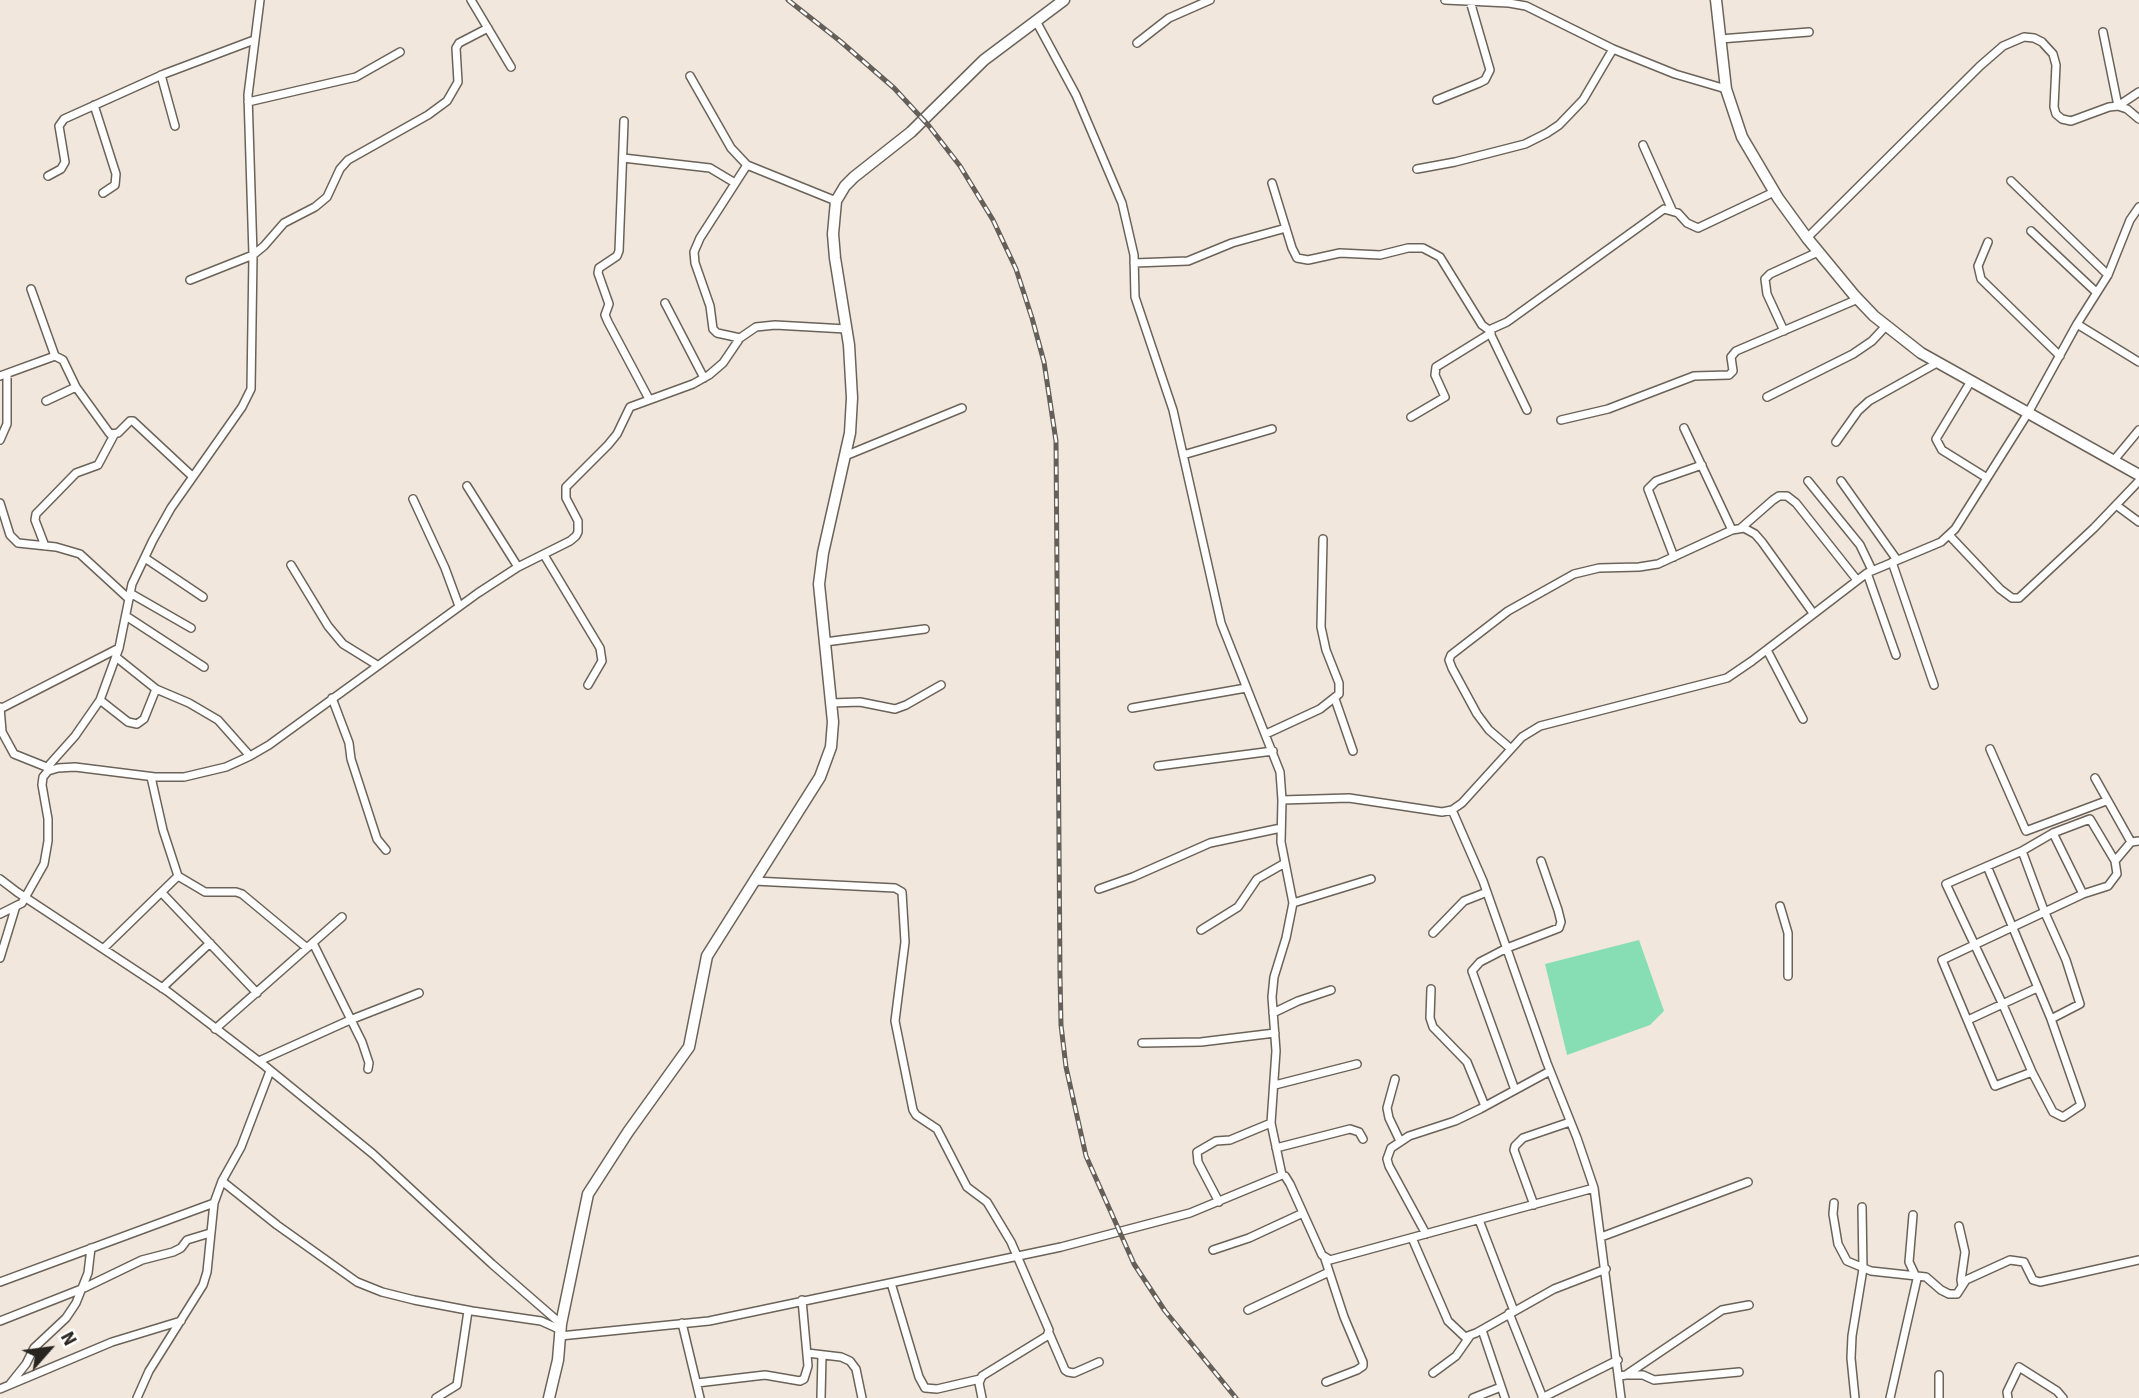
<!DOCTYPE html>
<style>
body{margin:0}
#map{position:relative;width:2139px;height:1398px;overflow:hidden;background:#f1e7dc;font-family:"Source Sans 3",sans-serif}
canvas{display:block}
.north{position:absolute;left:14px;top:1314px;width:70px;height:70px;-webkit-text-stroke:5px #fff;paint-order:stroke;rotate:62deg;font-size:19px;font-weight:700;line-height:28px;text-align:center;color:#282420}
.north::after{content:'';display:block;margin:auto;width:24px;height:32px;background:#282420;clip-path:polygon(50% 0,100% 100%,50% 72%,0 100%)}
</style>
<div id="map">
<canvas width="2139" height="1398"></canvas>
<div class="north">N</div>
</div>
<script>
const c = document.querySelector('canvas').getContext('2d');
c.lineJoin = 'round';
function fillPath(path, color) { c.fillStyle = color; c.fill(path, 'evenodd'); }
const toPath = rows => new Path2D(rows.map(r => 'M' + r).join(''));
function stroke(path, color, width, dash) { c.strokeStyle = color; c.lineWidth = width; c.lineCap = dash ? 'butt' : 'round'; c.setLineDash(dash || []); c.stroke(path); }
fillPath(toPath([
 [1639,940,1664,1011,1650,1025,1567,1055,1545,964]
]), '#87deb4');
const minor = toPath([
 [471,0,511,67],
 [1445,0,1509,3,1526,6,1613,49,1675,74,1726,89],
 [1036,21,1076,95,1122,203,1134,255,1135,297,1173,410,1221,623,1280,772,1282,800,1281,842,1293,903,1286,938,1274,977,1272,997,1276,1051,1271,1123,1282,1175],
 [2103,32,2118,106,2139,92],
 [1720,39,1809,32],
 [1137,43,1169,18,1210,0],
 [161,75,175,126],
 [690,76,731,148,747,165,836,201],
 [1437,100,1479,83,1485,80,1490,70,1470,1],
 [248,102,356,77,400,52],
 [94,105,116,174,115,185,103,193],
 [624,121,619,251,617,256,599,268,598,273,609,304,605,315,608,322,649,399],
 [1643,145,1672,210],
 [623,158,710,168,735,183],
 [1417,169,1455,162,1525,144,1547,133,1559,125,1583,100,1613,49],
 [48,176,61,169,65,162,59,126,64,119,164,74,254,40],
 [2011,181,2108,275],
 [1272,183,1292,248,1297,258,1308,260,1340,253,1380,255,1408,248,1423,248,1440,257,1482,325,1489,330,1507,322,1664,209,1678,213,1687,223,1698,228,1774,192],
 [2031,231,2096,292],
 [1807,238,1980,66,2003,46,2024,37,2034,38,2042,42,2053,54,2056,65,2054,107,2056,114,2062,119,2071,121,2109,107,2118,106,2127,109,2139,119],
 [1988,242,1978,266,1981,279,2060,356],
 [1134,263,1188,261,1232,243,1286,228],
 [190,280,253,255,264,246,284,223,315,207,327,197,340,169,348,160,428,115,447,101,458,82,456,48,459,43,488,28],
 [31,289,55,356],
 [665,303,704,378],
 [2077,324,2139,362],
 [1489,331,1527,410],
 [1784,331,1767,294,1765,279,1770,274,1818,252],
 [740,338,717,333,713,329,710,306,695,263,694,252,700,238,747,165],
 [0,376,55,356,63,360,76,387,110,434,118,433,130,421,133,421,192,476],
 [1971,381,1936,439,1942,450,1987,478],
 [1767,397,1853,354,1872,341,1886,326],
 [46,401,76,387],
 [1411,417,1445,397,1435,375,1436,367,1491,333],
 [1561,420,1608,409,1694,376,1729,375,1733,371,1731,357,1736,351,1858,299],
 [1684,428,1732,530],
 [0,440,7,424,7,374],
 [1836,442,1858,411,1869,401,1937,363],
 [1183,455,1272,429],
 [845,456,962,408],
 [2114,460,2139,430],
 [1808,481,1860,545,1872,570],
 [1841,481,1897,560],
 [467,486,518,567],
 [413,499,445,568,459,606],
 [0,503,10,535,18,543,56,547,80,554,129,599],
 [2116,505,2139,522],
 [1741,528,1773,500,1779,496,1787,496,1796,503,1857,580],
 [1949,535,2000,589,2012,598,2019,598,2094,528,2139,481],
 [45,546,35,520,36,514,76,473,98,465,114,435],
 [544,555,600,648,602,661,588,685],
 [1674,557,1648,489,1656,481,1702,465],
 [145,558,203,597],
 [1892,562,1934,685],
 [291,565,328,626,343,644,377,665],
 [1867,573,1896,655],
 [130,593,191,628],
 [126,616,204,667],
 [825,642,925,629],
 [1767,650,1803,719],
 [116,657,156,689,189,703,218,720,250,756],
 [332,698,349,743,351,759,377,839,386,850],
 [1335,699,1353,751],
 [100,700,128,722,137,724,144,719,156,689],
 [831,703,860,702,895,709,906,705,941,685],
 [0,707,2,732,14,754,49,768],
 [1132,708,1246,688],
 [0,709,119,648],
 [1266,734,1320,709,1339,694,1339,683,1326,650,1321,627,1323,539],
 [1510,748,1489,730,1477,714,1452,668,1449,660,1451,655,1508,611,1574,574,1599,568,1639,567,1658,564,1732,530,1744,528,1755,534,1762,542,1813,613],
 [1990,749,2026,831,2106,801],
 [1158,766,1273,751],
 [48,771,50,764,75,736,100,700,119,648,132,584,153,540,171,508,242,407,251,389,253,255,248,95,260,0],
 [2095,778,2131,842,2139,841],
 [1282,800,1349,798,1442,812,1452,810,1462,803,1522,737,1540,726,1727,678,1752,661,1867,573,1941,542,1955,529,2028,413,2077,324,2108,275,2130,220,2139,207],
 [1452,810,1483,881,1547,1063,1577,1138,1594,1188,1621,1398],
 [2115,861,2131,842],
 [1987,866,2051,1019,2080,1004,2066,960,2045,913,2022,851],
 [178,876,205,892,236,892,242,894,307,948],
 [0,879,17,892,167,991,265,1066,373,1154,492,1264,561,1324],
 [754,881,895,888,902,892,905,942,895,1021,913,1110,916,1115,937,1129,967,1187,987,1202,1011,1242,1049,1330,1047,1336,982,1376,979,1383,982,1398],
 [1099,889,1133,877,1210,843,1281,828],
 [162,893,257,993],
 [1293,903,1371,879],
 [1780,906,1788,933,1788,976],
 [0,914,22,903,44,864,48,841,48,819,42,785,43,777,48,771,58,768,75,767,155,777,184,777,226,767,250,756,269,745,478,593,518,567,570,541,576,536,578,532,578,521,566,498,566,487,608,445,617,434,630,407,693,384,709,375,723,363,740,338,756,327,775,325,846,329],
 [1201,930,1238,907,1257,879,1285,863],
 [1433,933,1464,901,1487,892],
 [313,943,362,1042,369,1063,368,1069],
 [104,948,178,876,163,830,151,777],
 [0,958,15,909],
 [162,988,210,943],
 [1431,989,1430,1018,1433,1027,1467,1062,1485,1106],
 [1273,1013,1298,1001,1331,990],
 [2051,1019,2081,1105,2063,1117,2053,1112,2032,1072,1995,1086,1942,960,2083,894,2053,833],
 [1968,1020,2037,988],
 [215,1029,342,917],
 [1142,1043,1201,1042,1275,1033],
 [259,1061,350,1020,419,993],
 [2032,1072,2003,1005,1946,884,2022,851,2053,833,2090,819,2115,861,2117,874,2108,886,2083,894],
 [1395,1079,1387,1108,1389,1118,1400,1141],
 [1275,1085,1357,1064],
 [1515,1090,1472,971,1480,962,1507,948,1559,928,1561,922,1558,910,1541,861],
 [1276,1148,1350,1129,1359,1132,1363,1139],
 [222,1181,277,1225,357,1282,382,1292,414,1300,472,1311,541,1321,561,1330],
 [1219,1202,1198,1162,1197,1152,1216,1141,1230,1140,1271,1123],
 [1834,1203,1833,1214,1838,1244,1847,1261,1871,1271,1926,1277,1941,1290,1949,1294,1957,1294,1966,1280,2010,1260,2024,1262,2033,1280,2040,1282,2139,1260],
 [1534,1205,1514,1150,1515,1146,1523,1138,1570,1122],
 [1479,1220,1514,1311],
 [1959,1226,1965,1252,1961,1280,1962,1286],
 [1426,1234,1389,1166,1387,1159,1391,1148,1409,1136,1455,1121,1480,1109,1550,1071],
 [1601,1237,1748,1182],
 [1412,1238,1448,1321,1465,1337,1476,1333,1554,1289,1606,1269],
 [1213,1250,1249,1238,1303,1213],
 [1325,1259,1344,1317,1363,1362,1363,1366,1357,1370,1326,1382],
 [0,1282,214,1203],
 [891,1283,919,1377,925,1388,937,1389,980,1379],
 [1248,1310,1329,1272],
 [1509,1313,1543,1398],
 [0,1321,84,1288,142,1260,173,1252,181,1248,187,1240,210,1233],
 [682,1323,700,1398],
 [1482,1330,1505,1398],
 [1049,1333,1065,1370,1068,1372,1074,1373,1099,1362],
 [560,1336,709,1321,1061,1247,1190,1213,1282,1175,1285,1176,1290,1184,1322,1255,1330,1260,1594,1188],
 [807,1353,841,1357,850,1361,856,1369,862,1398],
 [1433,1373,1456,1356,1470,1336],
 [1627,1375,1643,1375,1654,1380,1739,1372],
 [1620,1376,1626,1375,1722,1310,1749,1305],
 [697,1383,765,1375,800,1381,804,1379,808,1366,802,1300],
 [10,1384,26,1364,34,1348,66,1318,76,1303,88,1273,91,1248],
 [0,1389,112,1342,181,1321],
 [137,1398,149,1371,203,1285,207,1272,214,1203,222,1181,241,1147,270,1071],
 [436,1398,457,1385,468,1311],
 [821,1398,822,1355],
 [1473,1398,1501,1387],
 [1542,1398,1618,1360],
 [1855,1398,1851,1358,1852,1336,1863,1269,1862,1207],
 [1890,1398,1917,1279,1909,1262,1913,1215],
 [1939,1398,1939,1375],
 [2008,1398,2007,1392,2019,1367,2057,1391,2063,1398]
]);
const tertiary = toPath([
 [1716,0,1726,89,1742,137,1778,198,1807,238,1854,295,1874,316,1921,353,2139,475],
 [549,1398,558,1360,561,1324,588,1194,628,1132,689,1047,707,956,820,777,831,747,833,722,819,584,823,553,850,433,852,398,849,345,835,258,833,234,836,201,845,186,854,177,911,132,984,60,1064,0]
]);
stroke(minor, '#6b6359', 10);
stroke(tertiary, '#6b6359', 13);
stroke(minor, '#fff', 7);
stroke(tertiary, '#fff', 10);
const rail = toPath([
 [788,0,840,41,894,88,929,126,960,166,993,220,1016,269,1032,318,1044,362,1056,441,1060,975,1061,1025,1066,1067,1086,1156,1134,1264,1165,1311,1236,1398]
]);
stroke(rail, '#645f58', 5);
stroke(rail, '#fff', 2.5, [8]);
</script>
